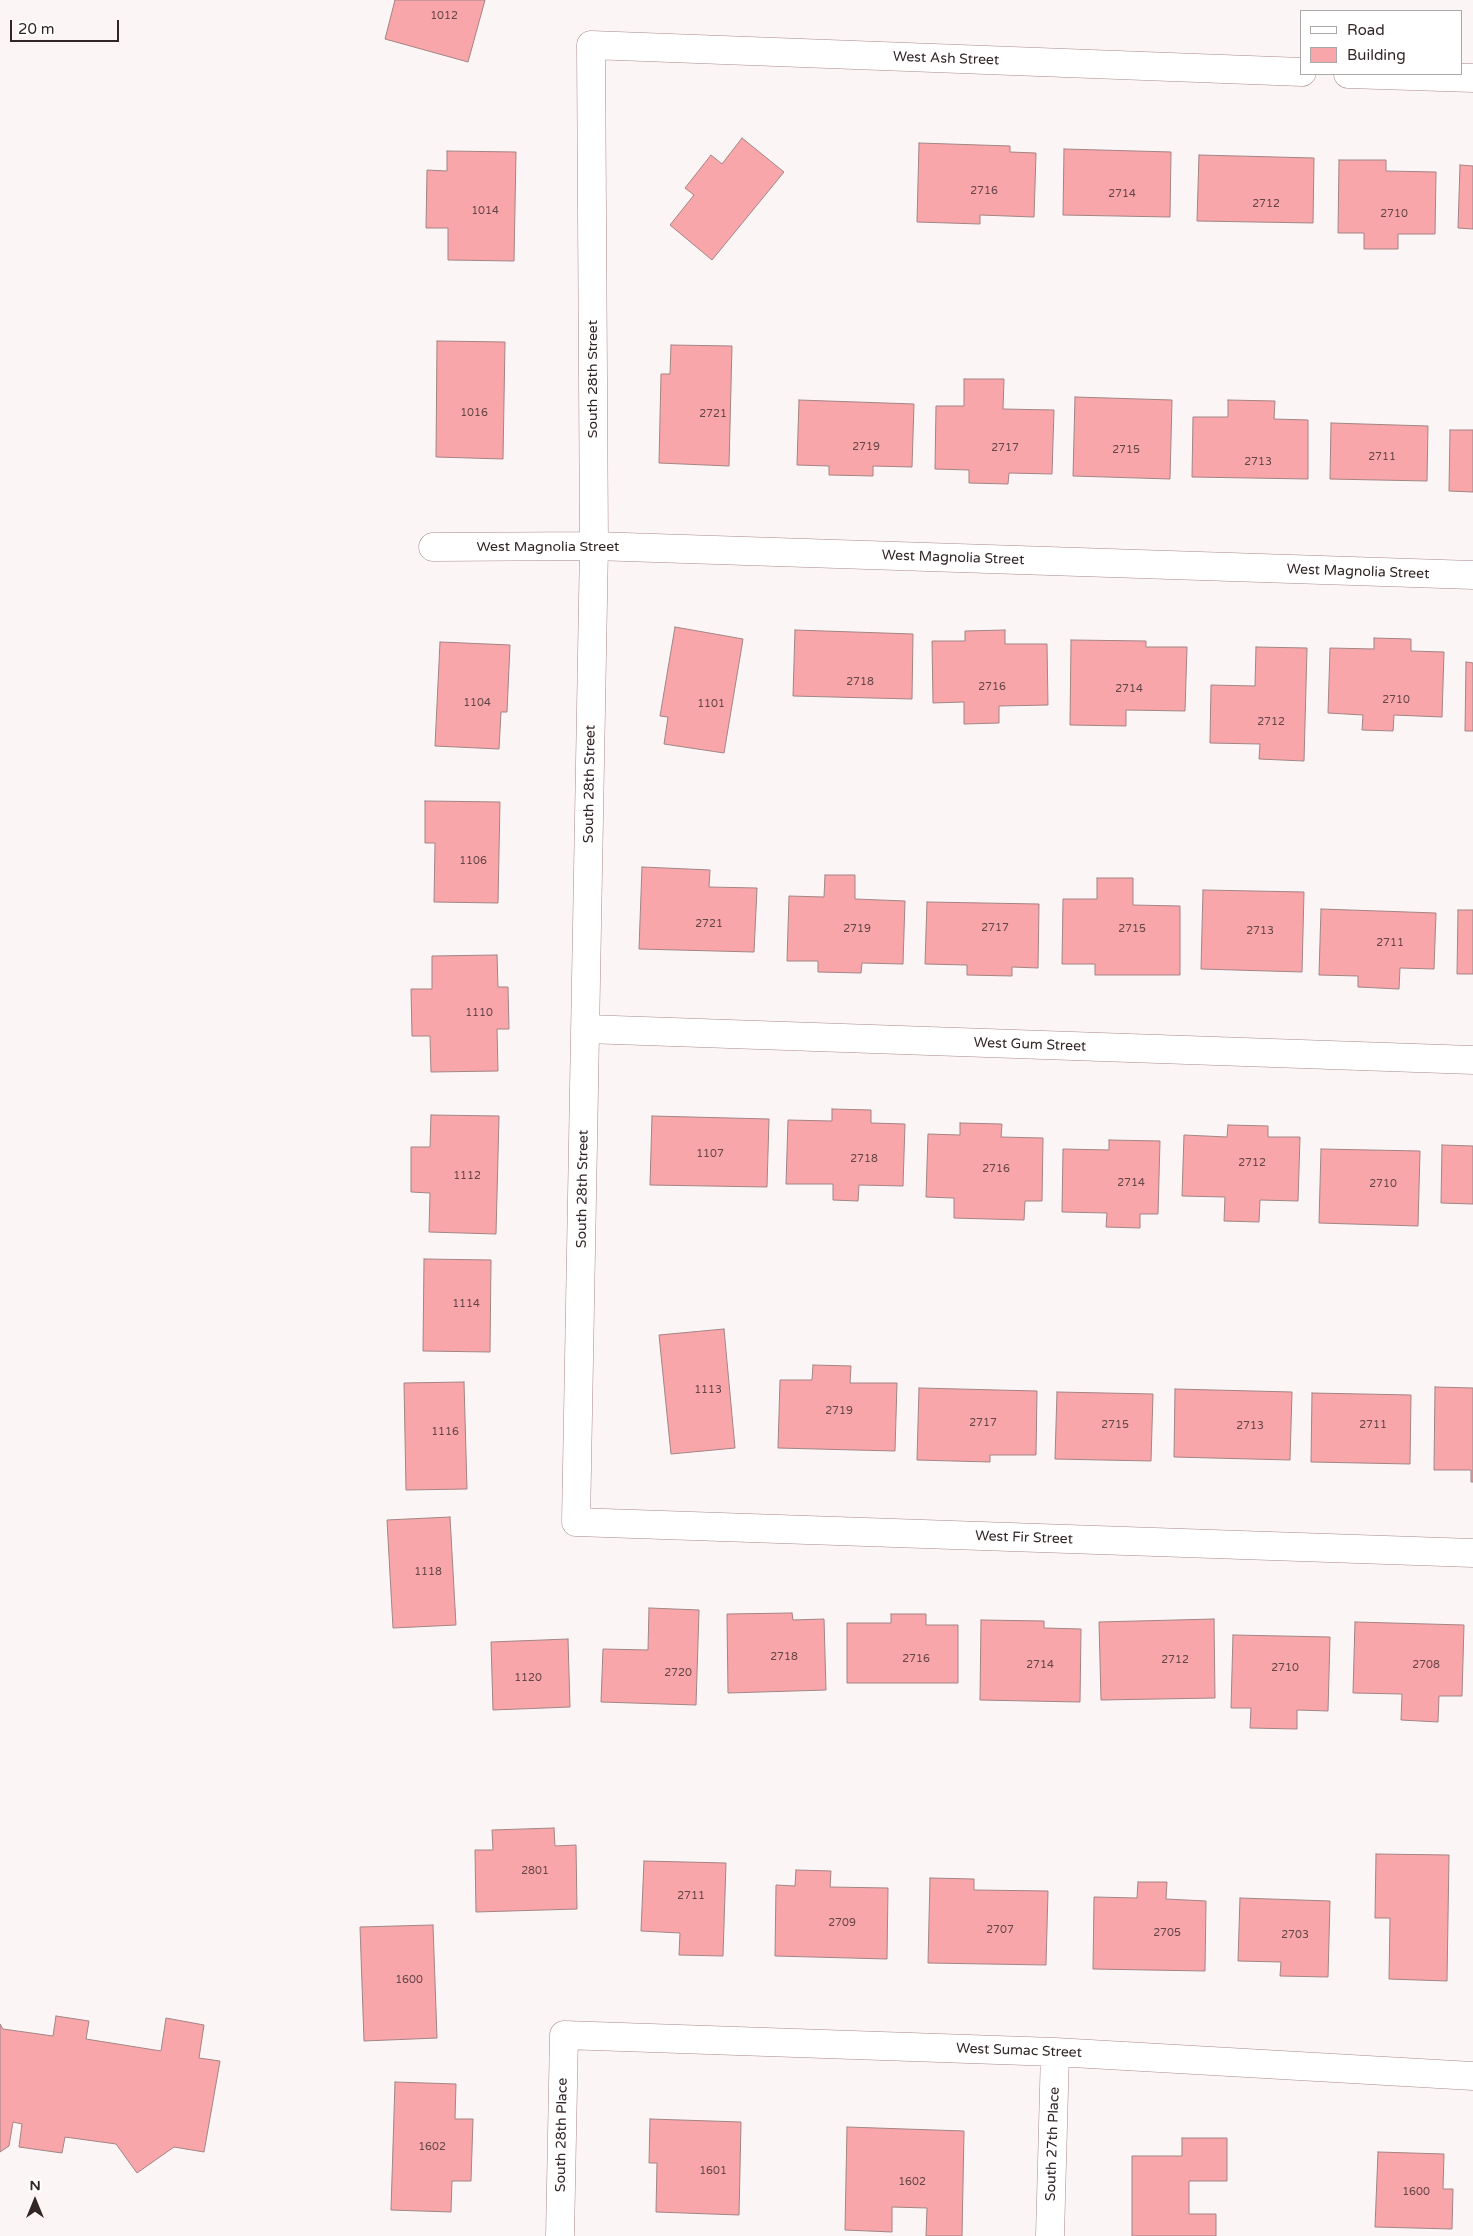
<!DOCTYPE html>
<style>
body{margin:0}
#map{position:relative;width:1473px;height:2236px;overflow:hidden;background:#fcf5f5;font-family:"Varela Round",sans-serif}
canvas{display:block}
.legend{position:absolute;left:1300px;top:10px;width:162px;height:65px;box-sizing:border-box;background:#fff;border:1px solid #ada8a8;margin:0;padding:6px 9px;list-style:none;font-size:15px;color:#322526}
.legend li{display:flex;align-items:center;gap:10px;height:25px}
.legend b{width:25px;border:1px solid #ada8a8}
.north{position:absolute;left:10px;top:2176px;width:50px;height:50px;-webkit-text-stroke:4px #fff;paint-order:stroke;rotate:0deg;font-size:14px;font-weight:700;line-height:20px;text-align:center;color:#322526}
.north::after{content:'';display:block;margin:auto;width:18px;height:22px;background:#322526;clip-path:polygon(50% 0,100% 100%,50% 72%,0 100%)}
.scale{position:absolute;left:10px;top:20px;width:109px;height:22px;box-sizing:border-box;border:2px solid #322526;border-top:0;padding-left:6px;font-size:15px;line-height:18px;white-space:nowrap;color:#322526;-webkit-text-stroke:4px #fff;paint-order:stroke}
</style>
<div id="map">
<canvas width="1473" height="2236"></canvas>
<ul class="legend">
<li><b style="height:6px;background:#fff"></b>Road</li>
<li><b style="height:14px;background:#f8a6aa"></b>Building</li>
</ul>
<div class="north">N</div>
<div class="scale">20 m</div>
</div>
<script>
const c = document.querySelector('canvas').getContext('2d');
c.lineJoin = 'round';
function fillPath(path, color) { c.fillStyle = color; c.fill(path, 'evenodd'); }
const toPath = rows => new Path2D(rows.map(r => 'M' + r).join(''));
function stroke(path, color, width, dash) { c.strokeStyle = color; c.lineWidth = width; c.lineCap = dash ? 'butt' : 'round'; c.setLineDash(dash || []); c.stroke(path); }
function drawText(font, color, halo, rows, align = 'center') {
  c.font = font + ' "Varela Round",sans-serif'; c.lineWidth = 4; c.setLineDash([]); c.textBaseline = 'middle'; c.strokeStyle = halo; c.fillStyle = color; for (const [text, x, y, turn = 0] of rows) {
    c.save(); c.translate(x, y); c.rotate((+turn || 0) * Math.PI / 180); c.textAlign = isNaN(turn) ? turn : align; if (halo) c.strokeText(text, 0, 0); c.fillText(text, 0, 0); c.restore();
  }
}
const building = toPath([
 [395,0,485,0,468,62,385,39,395,0],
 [742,138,784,172,712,260,670,225,694,195,685,188,711,155,722,164,742,138],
 [919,143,1010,146,1010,152,1036,153,1034,217,980,215,980,224,917,222,919,143],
 [1064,149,1171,152,1170,217,1063,215,1064,149],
 [447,151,516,152,514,261,448,260,448,228,426,228,427,170,447,171,447,151],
 [1199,155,1314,158,1313,223,1197,221,1199,155],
 [1339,160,1386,160,1386,171,1436,172,1435,234,1398,234,1398,249,1364,249,1364,233,1338,233,1339,160],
 [1460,165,1473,166,1473,229,1458,228,1460,165],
 [437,341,505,342,503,459,436,457,437,341],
 [671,345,732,346,729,466,659,463,661,374,670,374,671,345],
 [964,379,1004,379,1003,409,1054,410,1052,474,1009,473,1008,484,969,483,969,470,935,469,936,406,964,406,964,379],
 [1075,397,1172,400,1170,479,1073,476,1075,397],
 [799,400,914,404,912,467,873,466,873,476,829,475,829,466,797,465,799,400],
 [1228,400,1275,401,1274,419,1308,420,1308,479,1192,477,1193,417,1228,417,1228,400],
 [1331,423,1428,426,1427,481,1330,479,1331,423],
 [1450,430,1473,430,1473,492,1449,491,1450,430],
 [675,627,743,639,724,753,664,744,668,717,660,716,675,627],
 [795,630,913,634,912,699,793,696,795,630],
 [1005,630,1005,644,1047,644,1048,705,999,706,999,723,964,724,964,702,933,703,932,641,965,641,965,631,1005,630],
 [1374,638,1411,639,1411,651,1444,652,1442,717,1394,715,1393,731,1362,730,1363,715,1328,713,1330,648,1374,649,1374,638],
 [1071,640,1146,641,1146,647,1187,647,1185,711,1126,710,1126,726,1070,725,1071,640],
 [440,642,510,645,507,712,501,712,499,749,435,746,440,642],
 [1256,647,1307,648,1304,761,1259,759,1260,744,1210,743,1211,685,1255,686,1256,647],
 [1466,662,1473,663,1473,731,1465,731,1466,662],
 [425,801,500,802,498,903,434,902,435,843,425,843,425,801],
 [642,867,710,870,709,887,757,888,754,952,639,949,642,867],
 [825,875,855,875,855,899,905,901,903,964,862,963,861,973,818,972,818,961,787,961,789,896,824,897,825,875],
 [1097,878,1133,878,1133,905,1180,906,1180,975,1095,975,1095,964,1062,964,1063,899,1097,899,1097,878],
 [1203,890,1304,892,1302,972,1201,969,1203,890],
 [927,902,1039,904,1038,968,1012,967,1012,976,967,975,967,965,925,964,927,902],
 [1321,909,1436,913,1434,969,1400,968,1399,989,1358,987,1358,976,1319,975,1321,909],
 [1458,910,1473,910,1473,974,1457,974,1458,910],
 [497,955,498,987,508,987,509,1029,497,1029,498,1071,431,1072,430,1036,412,1036,411,989,432,989,432,956,497,955],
 [832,1109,871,1110,871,1123,905,1124,903,1186,859,1185,858,1201,833,1200,833,1184,786,1184,788,1120,832,1121,832,1109],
 [431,1115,499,1116,496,1234,429,1232,430,1193,411,1192,411,1147,430,1147,431,1115],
 [652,1116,769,1119,767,1187,650,1185,652,1116],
 [960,1123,1002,1124,1001,1137,1043,1138,1042,1201,1025,1201,1024,1220,954,1218,954,1198,926,1197,928,1134,960,1135,960,1123],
 [1228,1125,1268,1126,1268,1137,1300,1137,1298,1201,1260,1200,1259,1222,1224,1221,1225,1197,1182,1196,1184,1135,1227,1137,1228,1125],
 [1109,1140,1160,1141,1158,1214,1140,1214,1140,1228,1106,1227,1107,1213,1062,1212,1063,1149,1109,1150,1109,1140],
 [1442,1145,1473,1146,1473,1204,1441,1203,1442,1145],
 [1321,1149,1420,1151,1418,1226,1319,1223,1321,1149],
 [424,1259,491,1260,490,1352,423,1351,424,1259],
 [724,1329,735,1448,671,1454,659,1335,724,1329],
 [813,1365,851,1366,850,1383,897,1383,895,1451,778,1448,780,1380,812,1380,813,1365],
 [464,1382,467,1489,406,1490,404,1383,464,1382],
 [1435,1387,1473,1388,1473,1482,1471,1482,1471,1470,1434,1470,1435,1387],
 [919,1388,1037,1391,1036,1455,990,1455,990,1462,917,1460,919,1388],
 [1175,1389,1292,1392,1290,1460,1174,1457,1175,1389],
 [1057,1392,1153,1394,1151,1461,1055,1459,1057,1392],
 [1312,1393,1411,1395,1410,1464,1311,1462,1312,1393],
 [450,1517,456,1625,393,1628,387,1520,450,1517],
 [649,1608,699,1610,696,1705,601,1702,603,1649,648,1650,649,1608],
 [792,1613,793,1620,824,1619,826,1690,728,1693,727,1614,792,1613],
 [891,1614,926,1614,926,1625,958,1625,958,1683,847,1683,847,1623,891,1623,891,1614],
 [1214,1619,1215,1698,1101,1700,1099,1622,1214,1619],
 [981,1620,1044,1621,1044,1628,1081,1629,1080,1702,980,1700,981,1620],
 [1355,1622,1464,1625,1462,1696,1439,1696,1438,1722,1401,1720,1402,1694,1353,1693,1355,1622],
 [1233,1635,1330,1637,1328,1711,1297,1710,1297,1729,1250,1728,1251,1708,1231,1708,1233,1635],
 [568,1639,570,1707,493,1710,491,1642,568,1639],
 [554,1828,555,1846,576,1845,577,1909,476,1912,475,1850,493,1850,492,1830,554,1828],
 [1376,1854,1449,1855,1447,1981,1389,1979,1390,1918,1375,1918,1376,1854],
 [644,1861,726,1863,723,1956,679,1955,680,1933,641,1931,644,1861],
 [796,1870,831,1871,830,1887,888,1888,887,1959,775,1956,776,1885,795,1886,796,1870],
 [930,1878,974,1879,974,1890,1048,1891,1046,1965,928,1963,930,1878],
 [1138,1882,1167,1882,1166,1899,1206,1901,1205,1971,1093,1969,1094,1897,1137,1898,1138,1882],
 [1240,1898,1330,1901,1328,1977,1280,1976,1281,1962,1238,1961,1240,1898],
 [433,1925,437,2038,364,2041,360,1927,433,1925],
 [56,2016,89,2021,86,2039,161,2051,166,2018,204,2025,199,2058,220,2061,204,2152,174,2147,137,2173,116,2144,65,2137,62,2153,19,2147,22,2124,13,2122,9,2146,0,2152,0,2024,3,2029,53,2036,56,2016],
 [395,2082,456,2084,455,2119,473,2119,471,2181,452,2181,451,2212,391,2210,395,2082],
 [650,2119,741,2122,739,2215,656,2212,657,2163,649,2163,650,2119],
 [847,2127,964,2131,962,2236,926,2236,927,2208,892,2207,892,2232,845,2230,847,2127],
 [1182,2138,1227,2138,1227,2181,1189,2181,1189,2214,1216,2214,1216,2236,1132,2236,1132,2156,1182,2156,1182,2138],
 [1378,2152,1444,2154,1443,2189,1453,2189,1452,2229,1375,2227,1378,2152]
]);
fillPath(building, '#f8a6aa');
stroke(building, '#a38485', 1);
const street = toPath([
 [1302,72,591,45,594,546,576,1522,1473,1553],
 [1348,74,1473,78],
 [433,547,594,546,1473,575],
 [586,1029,1473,1060],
 [560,2236,564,2035,1055,2052,1473,2076],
 [1050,2236,1055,2052]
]);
stroke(street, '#a98a8b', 29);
stroke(street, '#fff', 28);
drawText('11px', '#644547', null, [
 ["1012",444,16],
 ["2716",984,191],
 ["2714",1122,194],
 ["2712",1266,204],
 ["1014",485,211],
 ["2710",1394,214],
 ["1016",474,413],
 ["2721",713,414],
 ["2719",866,447],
 ["2717",1005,448],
 ["2715",1126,450],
 ["2711",1382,457],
 ["2713",1258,462],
 ["2718",860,682],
 ["2716",992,687],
 ["2714",1129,689],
 ["2710",1396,700],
 ["1104",477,703],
 ["1101",711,704],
 ["2712",1271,722],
 ["1106",473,861],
 ["2721",709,924],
 ["2717",995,928],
 ["2719",857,929],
 ["2715",1132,929],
 ["2713",1260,931],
 ["2711",1390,943],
 ["1110",479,1013],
 ["1107",710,1154],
 ["2718",864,1159],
 ["2712",1252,1163],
 ["2716",996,1169],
 ["1112",467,1176],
 ["2714",1131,1183],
 ["2710",1383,1184],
 ["1114",466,1304],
 ["1113",708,1390],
 ["2719",839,1411],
 ["2717",983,1423],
 ["2715",1115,1425],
 ["2711",1373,1425],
 ["2713",1250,1426],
 ["1116",445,1432],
 ["1118",428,1572],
 ["2718",784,1657],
 ["2716",916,1659],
 ["2712",1175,1660],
 ["2714",1040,1665],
 ["2708",1426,1665],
 ["2710",1285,1668],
 ["2720",678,1673],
 ["1120",528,1678],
 ["2801",535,1871],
 ["2711",691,1896],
 ["2709",842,1923],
 ["2707",1000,1930],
 ["2705",1167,1933],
 ["2703",1295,1935],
 ["1600",409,1980],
 ["1602",432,2147],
 ["1601",713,2171],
 ["1602",912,2182],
 ["1600",1416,2192]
]);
drawText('14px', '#322526', '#fff', [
 ["West Ash Street",946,59,2],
 ["South 28th Street",593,379,-90],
 ["West Magnolia Street",548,547],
 ["West Magnolia Street",953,558,2],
 ["West Magnolia Street",1358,572,2],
 ["South 28th Street",590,784,-89],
 ["West Gum Street",1030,1045,2],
 ["South 28th Street",583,1189,-89],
 ["West Fir Street",1024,1538,2],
 ["West Sumac Street",1019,2051,2],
 ["South 28th Place",562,2135,-89],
 ["South 27th Place",1053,2144,-88]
]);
</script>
